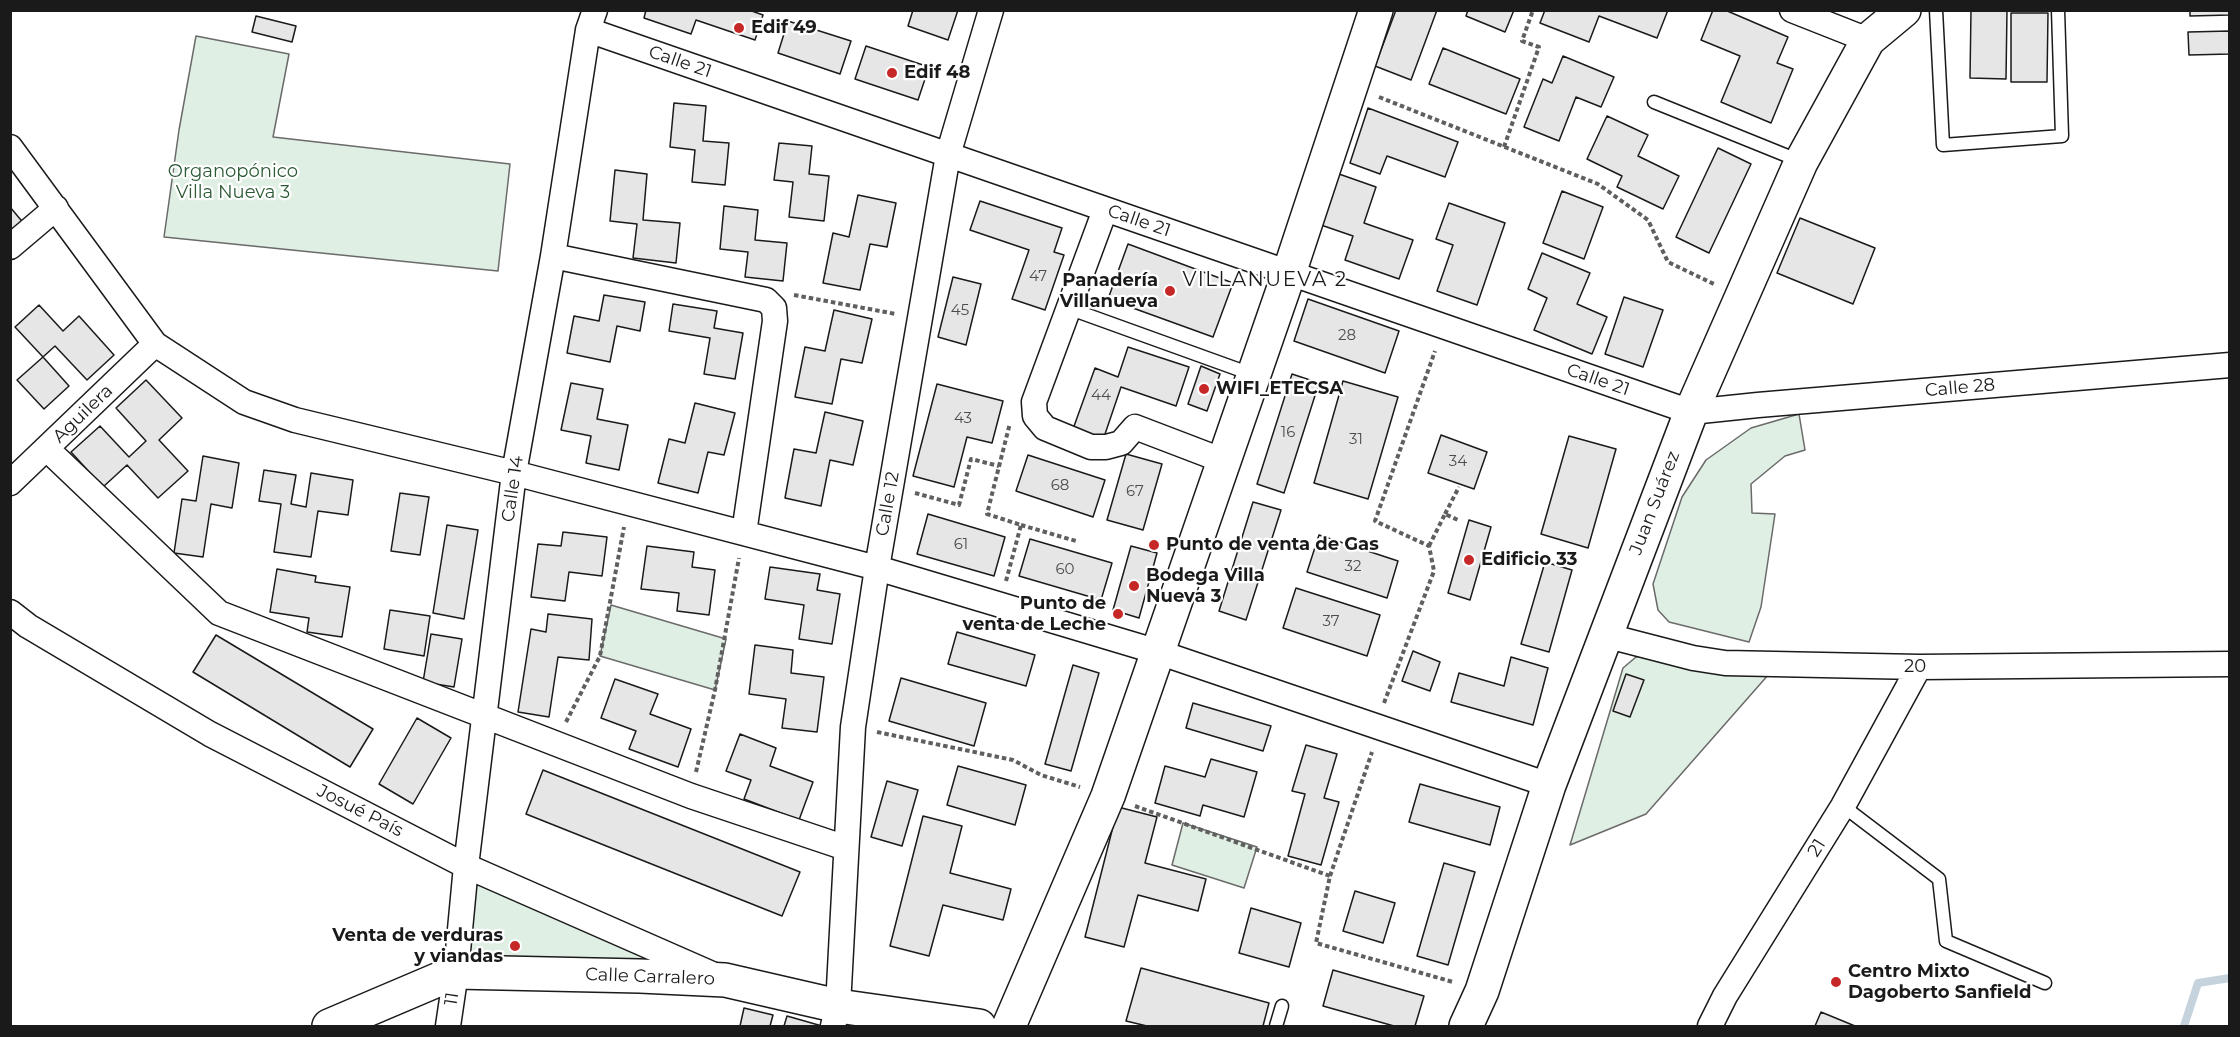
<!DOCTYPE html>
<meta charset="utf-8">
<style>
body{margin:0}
#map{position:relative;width:2240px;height:1037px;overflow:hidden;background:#fff;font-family:Montserrat,sans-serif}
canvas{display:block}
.frame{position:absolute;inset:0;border:12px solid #1a1a1a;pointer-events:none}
</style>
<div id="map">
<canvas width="2240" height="1037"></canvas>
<div class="frame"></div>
</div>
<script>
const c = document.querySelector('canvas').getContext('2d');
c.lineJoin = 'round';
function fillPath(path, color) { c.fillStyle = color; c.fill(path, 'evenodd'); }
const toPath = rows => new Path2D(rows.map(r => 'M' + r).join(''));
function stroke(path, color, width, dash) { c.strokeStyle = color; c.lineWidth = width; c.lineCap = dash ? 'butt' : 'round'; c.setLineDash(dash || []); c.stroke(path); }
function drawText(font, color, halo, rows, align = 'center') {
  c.font = font + ' Montserrat,sans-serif'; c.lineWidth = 4.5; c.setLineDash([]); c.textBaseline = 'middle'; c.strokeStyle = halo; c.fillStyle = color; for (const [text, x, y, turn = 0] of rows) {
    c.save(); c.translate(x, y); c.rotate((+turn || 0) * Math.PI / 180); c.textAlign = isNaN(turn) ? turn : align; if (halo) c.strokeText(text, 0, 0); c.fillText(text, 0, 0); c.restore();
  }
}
const green = toPath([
 [196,36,289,54,273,137,510,164,498,271,164,237,179,130,196,36],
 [1799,414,1805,450,1785,456,1751,484,1752,513,1775,514,1761,607,1749,642,1669,622,1658,610,1653,584,1682,497,1706,460,1751,428,1799,414],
 [611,605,726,639,715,690,600,656,611,605],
 [1647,655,1769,674,1646,814,1570,845,1623,668,1636,657,1647,655],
 [1183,823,1257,847,1244,888,1172,865,1183,823],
 [466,866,725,980,456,972,466,866]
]);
fillPath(green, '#e0efe3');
stroke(green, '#6a6a6a', 1.5);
stroke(toPath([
 [2184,1026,2198,983,2230,978]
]), '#c6d2dc', 8);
const building = toPath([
 [646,10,749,10,763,15,755,40,696,20,691,34,644,18,646,10],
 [913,10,958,10,948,40,908,26,913,10],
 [1396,10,1437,10,1411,80,1375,66,1396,10],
 [1468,10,1514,10,1505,32,1466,16,1468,10],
 [1545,10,1668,10,1657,38,1599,16,1589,42,1540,23,1545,10],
 [1713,10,1725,10,1788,37,1777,63,1793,69,1771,123,1721,102,1740,56,1701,40,1713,10],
 [1971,10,2007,10,2006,79,1970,78,1971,10],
 [2190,10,2230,10,2230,15,2190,16,2190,10],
 [2011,13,2048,13,2047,82,2011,82,2011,13],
 [256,16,296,26,292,42,252,32,256,16],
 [788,21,851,41,840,74,778,53,788,21],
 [2230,31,2230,54,2189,55,2188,32,2230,31],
 [866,46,929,67,918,100,855,79,866,46],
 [1443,48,1520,79,1506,114,1429,84,1443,48],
 [1563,56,1614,77,1601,107,1576,97,1559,141,1524,127,1543,79,1552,83,1563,56],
 [674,103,706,106,703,141,729,143,725,185,692,182,695,150,670,147,674,103],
 [1368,108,1458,142,1445,177,1387,156,1380,174,1350,163,1368,108],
 [1607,116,1648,135,1638,156,1679,176,1663,209,1617,187,1622,176,1587,159,1607,116],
 [779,143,812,146,809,174,829,176,824,221,789,217,793,182,774,180,779,143],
 [1718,148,1751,164,1709,253,1676,237,1718,148],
 [615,170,647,174,643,220,680,223,676,263,633,258,637,224,610,221,615,170],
 [1339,174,1376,187,1364,223,1413,240,1399,279,1345,260,1353,236,1321,225,1339,174],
 [1562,191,1603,207,1584,259,1543,243,1562,191],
 [858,195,896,203,887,247,870,244,860,290,823,283,833,233,849,237,858,195],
 [980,201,1062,228,1054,252,1064,255,1045,310,1012,299,1029,250,970,230,980,201],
 [1449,203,1505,223,1477,305,1437,291,1453,245,1436,239,1449,203],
 [724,206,758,210,755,240,787,243,783,281,745,277,748,252,720,249,724,206],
 [10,207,26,226,10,238,10,207],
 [1800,218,1875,248,1853,304,1777,273,1800,218],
 [1128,244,1233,283,1213,337,1108,299,1128,244],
 [1542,253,1590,273,1577,304,1607,317,1592,354,1534,330,1547,298,1528,289,1542,253],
 [953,277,981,284,966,345,938,337,953,277],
 [604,295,645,302,640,331,617,326,610,362,567,353,574,316,599,321,604,295],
 [1624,297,1663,310,1643,367,1605,354,1624,297],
 [1308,299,1399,331,1385,373,1294,341,1308,299],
 [673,304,717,311,714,328,743,333,735,379,704,374,710,338,669,331,673,304],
 [39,305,63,331,79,316,114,355,87,380,55,346,43,357,15,327,39,305],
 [834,310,872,319,862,363,841,359,832,404,795,397,805,347,825,351,834,310],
 [1128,347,1189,367,1176,406,1121,387,1103,440,1073,429,1095,368,1118,377,1128,347],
 [43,357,69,386,44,409,17,380,43,357],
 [1201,366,1220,374,1207,411,1188,404,1201,366],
 [1292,374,1319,383,1284,493,1257,484,1292,374],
 [146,380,182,418,159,440,188,471,158,498,127,465,103,487,71,452,100,426,129,457,146,441,116,408,146,380],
 [1343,381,1398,397,1368,499,1314,483,1343,381],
 [571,383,603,389,597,419,628,425,619,470,586,463,591,436,561,430,571,383],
 [937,384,1003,401,992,443,967,437,954,487,913,476,937,384],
 [695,403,735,413,724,455,708,452,698,493,658,483,669,439,685,443,695,403],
 [825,412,863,421,853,465,830,460,821,506,785,498,794,449,816,453,825,412],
 [1441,435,1487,452,1474,489,1428,473,1441,435],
 [1569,436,1616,449,1588,548,1541,534,1569,436],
 [1126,454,1162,464,1143,530,1107,520,1126,454],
 [1028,455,1105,480,1093,517,1016,491,1028,455],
 [203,456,239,463,232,508,211,504,203,557,174,553,182,499,196,501,203,456],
 [264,470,296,475,291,504,306,507,311,473,353,480,348,515,318,511,311,557,274,552,281,504,259,501,264,470],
 [400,493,429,497,420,555,391,551,400,493],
 [1253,502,1281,510,1246,620,1219,611,1253,502],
 [928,514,1005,537,994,576,917,554,928,514],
 [1469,520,1491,527,1470,600,1448,593,1469,520],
 [447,525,478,530,464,619,433,613,447,525],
 [563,532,607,537,602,576,569,572,565,601,531,597,538,544,561,546,563,532],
 [1319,535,1398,561,1387,598,1307,572,1319,535],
 [1030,539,1112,563,1101,600,1019,576,1030,539],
 [647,546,694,552,692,567,715,570,709,615,677,611,679,593,641,589,647,546],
 [1131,546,1157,553,1139,618,1113,610,1131,546],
 [1545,562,1572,570,1549,652,1521,644,1545,562],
 [770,567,820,574,817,590,840,594,832,644,799,639,804,605,765,599,770,567],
 [277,569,316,576,315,582,350,587,342,637,307,632,309,618,270,612,277,569],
 [1296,588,1380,615,1367,656,1283,628,1296,588],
 [390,610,430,616,424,656,384,649,390,610],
 [548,614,592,619,589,660,558,657,549,717,518,712,531,629,546,632,548,614],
 [957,632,1035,655,1026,686,948,664,957,632],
 [431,634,462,639,454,687,423,682,431,634],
 [216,635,373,729,350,767,193,672,216,635],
 [755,645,793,650,791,673,824,677,817,732,782,728,786,699,749,694,755,645],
 [1413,651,1440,662,1430,691,1402,681,1413,651],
 [1511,657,1548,668,1533,725,1451,702,1459,673,1504,686,1511,657],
 [1073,665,1099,673,1071,771,1045,764,1073,665],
 [1626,674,1644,680,1630,717,1613,711,1626,674],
 [901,678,986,703,974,746,889,721,901,678],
 [615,679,658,694,650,714,691,729,678,767,629,749,636,731,601,718,615,679],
 [1193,703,1271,726,1263,751,1186,728,1193,703],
 [417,718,451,738,413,804,379,784,417,718],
 [740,734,776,748,770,766,813,782,799,820,744,799,751,780,726,771,740,734],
 [1306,745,1337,754,1324,798,1339,802,1321,865,1288,856,1305,794,1292,791,1306,745],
 [1211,759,1257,772,1244,817,1203,805,1200,816,1155,803,1165,766,1205,777,1211,759],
 [958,766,1026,785,1015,825,947,805,958,766],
 [543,770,800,872,782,916,526,814,543,770],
 [887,781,918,790,902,846,871,837,887,781],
 [1420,784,1500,807,1490,845,1409,822,1420,784],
 [1118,807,1157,817,1145,863,1206,879,1198,911,1138,895,1124,947,1085,937,1118,807],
 [923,816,962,826,950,873,1011,889,1003,920,943,905,929,956,890,946,923,816],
 [1444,863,1475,872,1448,965,1417,956,1444,863],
 [1355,891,1395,903,1383,943,1343,931,1355,891],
 [1251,908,1301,923,1289,967,1239,953,1251,908],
 [1141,968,1269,1003,1263,1026,1147,1026,1126,1021,1141,968],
 [1333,970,1424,996,1415,1026,1394,1026,1323,1006,1333,970],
 [744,1008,773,1015,770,1026,740,1026,744,1008],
 [1821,1012,1855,1026,1815,1026,1821,1012],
 [787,1016,822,1026,784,1026,787,1016]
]);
fillPath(building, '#e6e6e6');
stroke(building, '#1a1a1a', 1.5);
const lane = toPath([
 [1936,10,1943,145,2062,136,2058,10],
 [1654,102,1800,161],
 [1068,308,1251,374],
 [1843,806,1939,879,1946,941,2045,983],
 [1276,1026,1282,1006]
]);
const street = toPath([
 [1792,10,1868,40],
 [588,30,1691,412,1758,405,2230,365],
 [10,147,155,344,244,402,295,420,514,473,877,568,1158,652,1549,785],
 [1105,210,1034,402,1035,416,1045,428,1091,447,1106,447,1121,443,1135,427,1224,461],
 [10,247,56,208],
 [553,256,766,300,774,308,775,321,744,533],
 [47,449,219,613,691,796,846,848],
 [10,483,155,344],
 [10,612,28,626,210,734,466,866,712,974],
 [1604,635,1693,658,1725,663,1919,667,2230,664],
 [448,1026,456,972,466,866,514,473,553,256,588,30,595,10],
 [833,1026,838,1006,853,727,877,568,948,155,991,10],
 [1710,1026,1725,996,1843,806,1919,667]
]);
const secondary = toPath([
 [329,1026,456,972,640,976,725,980,838,1006,979,1026],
 [1009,1026,1108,796,1289,273,1376,10],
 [1466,1026,1482,991,1549,785,1691,412,1801,162,1868,40,1904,10]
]);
stroke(lane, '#1a1a1a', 15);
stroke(street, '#1a1a1a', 27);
stroke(secondary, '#1a1a1a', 36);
stroke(toPath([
 [1379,97,1598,184,1648,220,1668,262,1716,285],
 [1504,147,1539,47,1522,41,1533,10],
 [794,295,896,314],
 [915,493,959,505,971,459,999,466],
 [1445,514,1459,487],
 [1021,525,1076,541],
 [1429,546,1445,514,1460,521],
 [1006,581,1021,525,987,514,1010,423],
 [1384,703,1434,571,1429,546,1375,521,1435,351],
 [566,722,600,656,624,527],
 [877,732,1013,760,1041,775,1080,787],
 [696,772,715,690,739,558],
 [1135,806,1330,876,1316,943,1453,982],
 [1330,876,1372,752]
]), '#5f5f5f', 4, [4.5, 3]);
stroke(lane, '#fff', 12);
stroke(street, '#fff', 24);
stroke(secondary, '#fff', 33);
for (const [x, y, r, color] of [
 [739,28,6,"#c62828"],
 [892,73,6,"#c62828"],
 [1170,291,6,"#c62828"],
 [1204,389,6,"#c62828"],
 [1154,545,6,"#c62828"],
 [1469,560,6,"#c62828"],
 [1134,586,6,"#c62828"],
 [1118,614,6,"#c62828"],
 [515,946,6,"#c62828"],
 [1836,982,6,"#c62828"]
]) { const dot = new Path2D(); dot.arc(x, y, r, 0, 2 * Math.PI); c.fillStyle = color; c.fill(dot); stroke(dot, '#fff', 2); }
drawText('15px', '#4d4d4d', null, [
 ["47",1038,277],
 ["45",960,311],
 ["28",1347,336],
 ["44",1101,396],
 ["43",963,419],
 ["16",1288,433],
 ["31",1356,440],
 ["34",1458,462],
 ["68",1060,486],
 ["67",1135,492],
 ["61",961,545],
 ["32",1353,567],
 ["60",1065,570],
 ["37",1331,622]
]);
drawText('bold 18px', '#1a1a1a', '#fff', [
 ["Edif 49",751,28],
 ["Edif 48",904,73],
 ["Panadería",1158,281,"right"],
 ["Villanueva",1158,302,"right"],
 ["WIFI_ETECSA",1216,389],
 ["Punto de venta de Gas",1166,545],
 ["Edificio 33",1481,560],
 ["Bodega Villa",1146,576],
 ["Nueva 3",1146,597],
 ["Punto de",1106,604,"right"],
 ["venta de Leche",1106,625,"right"],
 ["Venta de verduras",503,936,"right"],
 ["y viandas",503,957,"right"],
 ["Centro Mixto",1848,972],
 ["Dagoberto Sanfield",1848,993]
], 'left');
drawText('18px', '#1a1a1a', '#fff', [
 ["Calle 21",680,62,19],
 ["Calle 21",1139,221,19],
 ["Calle 21",1598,380,19],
 ["Calle 28",1960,388,-5],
 ["Aguilera",83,414,-44],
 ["Calle 14",513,489,-82],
 ["Juan Suárez",1655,503,-69],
 ["Calle 12",888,504,-80],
 ["20",1915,667],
 ["Josué País",360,811,27],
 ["21",1817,848,-58],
 ["Calle Carralero",650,977,2],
 ["11",452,999,-81]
]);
drawText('18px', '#2b5a34', '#fff', [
 ["Organopónico",233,172],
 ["Villa Nueva 3",233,193]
]);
c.letterSpacing = '1.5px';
drawText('20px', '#1a1a1a', '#fff', [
 ["VILLANUEVA 2",1265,280]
]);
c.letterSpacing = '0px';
</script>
